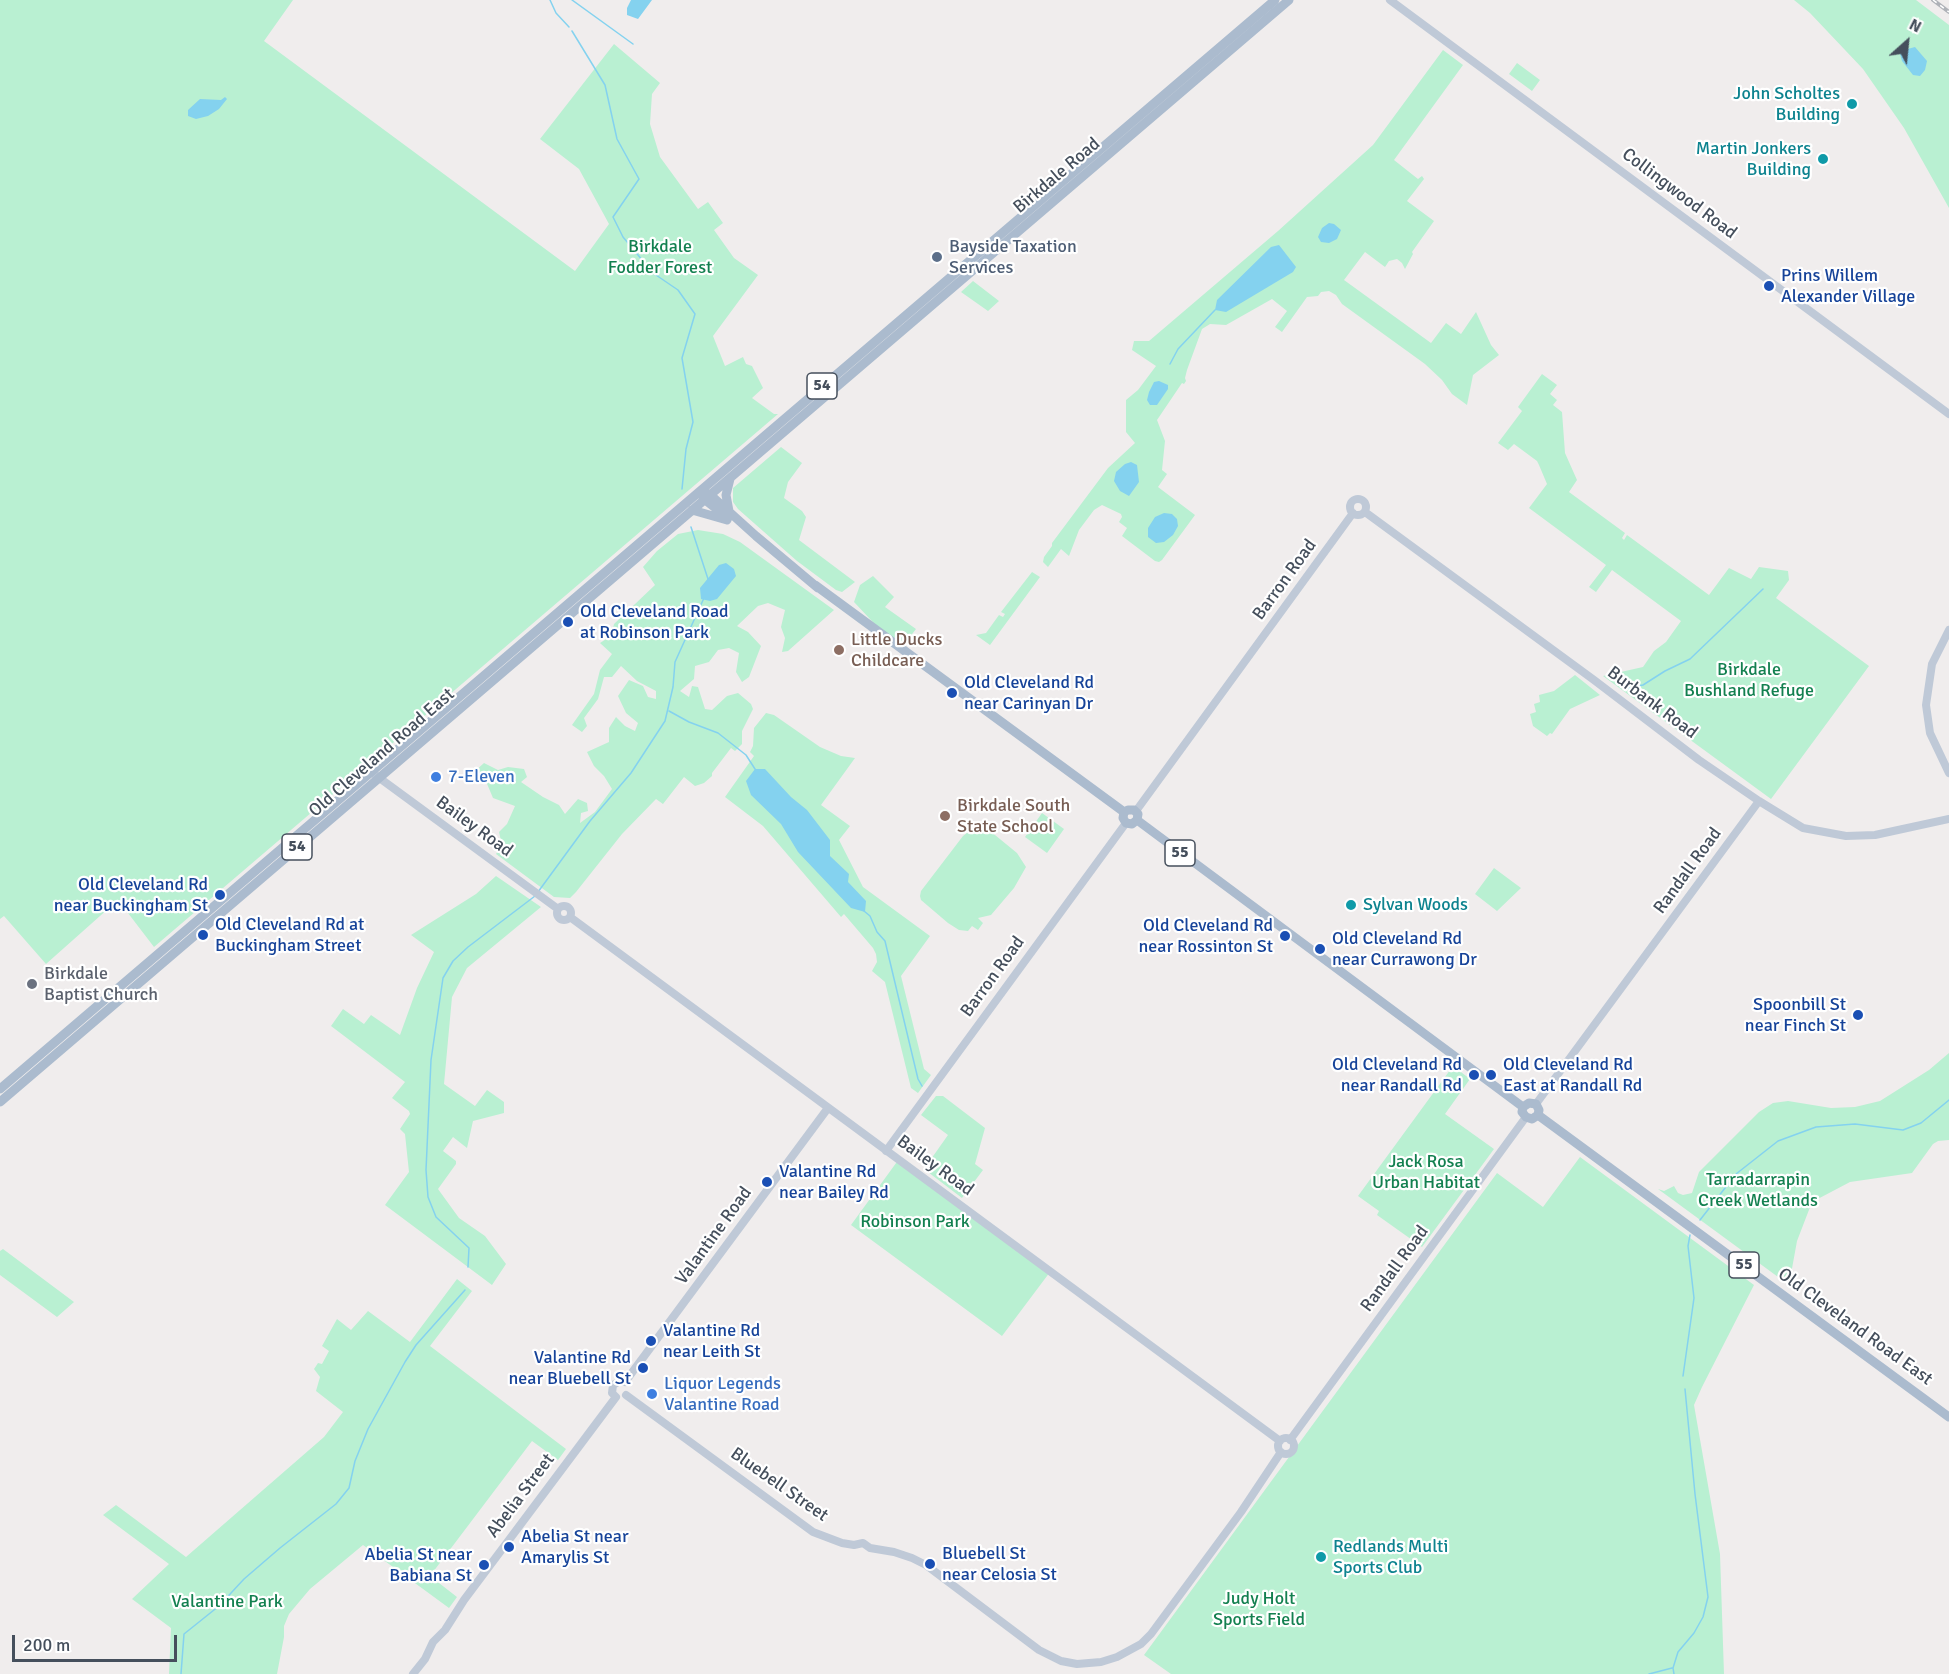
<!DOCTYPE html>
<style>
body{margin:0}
#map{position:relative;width:1949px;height:1674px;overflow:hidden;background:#f0eded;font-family:Signika,sans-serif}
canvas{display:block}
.north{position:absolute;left:1877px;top:12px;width:60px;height:60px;-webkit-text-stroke:4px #fff;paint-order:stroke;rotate:27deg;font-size:16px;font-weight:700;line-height:24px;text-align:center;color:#454f5c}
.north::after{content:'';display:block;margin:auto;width:21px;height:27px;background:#454f5c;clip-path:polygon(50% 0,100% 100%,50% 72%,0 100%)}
.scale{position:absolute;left:12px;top:1635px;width:165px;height:27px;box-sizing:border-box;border:3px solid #454f5c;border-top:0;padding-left:8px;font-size:18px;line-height:21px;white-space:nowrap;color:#454f5c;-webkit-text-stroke:4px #fff;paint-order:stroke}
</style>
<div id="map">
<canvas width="1949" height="1674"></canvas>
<div class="north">N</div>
<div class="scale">200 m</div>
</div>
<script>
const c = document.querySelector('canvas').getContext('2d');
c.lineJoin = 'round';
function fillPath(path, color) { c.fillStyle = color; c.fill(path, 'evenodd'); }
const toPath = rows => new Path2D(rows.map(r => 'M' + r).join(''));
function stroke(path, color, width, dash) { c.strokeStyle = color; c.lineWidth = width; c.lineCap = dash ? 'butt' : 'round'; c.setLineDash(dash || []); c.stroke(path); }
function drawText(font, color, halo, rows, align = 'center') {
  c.font = font + ' Signika,sans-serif'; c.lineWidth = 4.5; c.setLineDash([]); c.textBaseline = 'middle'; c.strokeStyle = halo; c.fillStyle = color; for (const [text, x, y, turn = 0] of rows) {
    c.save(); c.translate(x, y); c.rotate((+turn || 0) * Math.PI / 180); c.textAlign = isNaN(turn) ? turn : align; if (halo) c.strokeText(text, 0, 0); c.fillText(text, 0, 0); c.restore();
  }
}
fillPath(toPath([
 [0,0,293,0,264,41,575,271,609,224,579,169,540,139,614,44,660,83,652,94,650,124,660,157,698,209,708,202,723,223,714,230,734,258,758,275,713,336,725,366,743,357,746,364,752,366,763,388,752,398,774,414,778,414,154,947,118,900,46,964,4,916,0,919],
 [1794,0,1916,0,1949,25,1949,208,1904,128,1863,69,1810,13],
 [1443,50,1463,65,1394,160,1418,179,1422,176,1424,179,1407,201,1434,221,1412,252,1413,254,1405,269,1402,263,1397,259,1389,261,1385,267,1365,252,1344,280,1431,343,1446,323,1461,334,1476,312,1491,345,1499,355,1473,375,1467,405,1452,394,1442,380,1425,364,1342,304,1336,295,1329,291,1321,292,1318,296,1307,297,1282,332,1275,327,1287,311,1272,299,1226,325,1210,324,1202,329,1187,370,1185,378,1186,381,1184,384,1182,383,1157,420,1165,441,1162,470,1167,474,1158,487,1195,515,1162,560,1159,562,1155,561,1122,536,1127,528,1119,522,1122,517,1121,514,1102,505,1094,510,1079,530,1069,556,1061,549,1048,567,1043,562,1044,557,1052,546,1052,543,1108,468,1135,443,1126,432,1126,400,1138,390,1156,366,1132,350,1134,341,1149,341,1278,231,1373,145],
 [1517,63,1540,80,1532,91,1509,74],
 [973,281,999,301,988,311,961,292],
 [1542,374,1557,385,1550,394,1557,400,1553,405,1562,412,1565,453,1577,480,1569,492,1625,533,1622,538,1624,540,1627,535,1709,595,1729,568,1751,579,1759,567,1788,571,1789,580,1776,598,1869,666,1771,799,1603,676,1643,667,1654,651,1666,642,1681,621,1612,570,1596,592,1589,587,1606,565,1529,508,1547,484,1539,465,1537,461,1514,444,1508,450,1498,443,1522,411,1518,407],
 [781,447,802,463,788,482,784,498,802,511,806,517,799,540,855,582,842,592,836,590,797,561,738,509,733,502,733,488],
 [698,530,723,534,740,542,834,610,788,651,782,652,785,638,781,627,785,610,768,603,758,606,737,626,748,632,761,646,749,677,742,682,736,672,739,653,729,648,718,650,709,662,695,666,694,679,680,691,689,697,692,686,698,687,705,709,712,710,727,696,738,693,751,704,753,709,742,731,742,744,735,751,731,748,712,773,712,776,704,783,695,786,684,777,663,804,656,799,622,834,576,892,570,898,554,897,496,854,502,845,499,832,507,824,515,806,493,798,485,779,475,771,484,763,498,770,508,767,524,769,527,777,521,782,543,797,559,805,565,814,578,799,587,803,588,811,581,813,580,823,595,812,612,789,604,776,594,766,587,752,609,742,609,728,616,717,625,726,635,731,638,723,626,713,618,696,629,680,643,686,648,697,656,699,656,691,637,681,621,666,612,677,604,677,598,699,584,718,587,726,582,732,572,725,594,694,600,670,612,654,600,643,611,636,614,624,655,585,643,567,657,551,678,534],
 [1032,572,1040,577,990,645,976,635,986,633,999,615,1003,617,1005,614,1001,612],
 [873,576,894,597,885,607,916,629,902,647,885,635,854,602,860,585],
 [1575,675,1600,695,1570,709,1552,734,1550,733,1547,736,1533,726,1530,714,1536,712,1534,704,1540,702,1539,695,1554,691],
 [766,713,774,715,820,747,841,756,855,758,821,805,850,826,839,840,863,887,930,936,901,976,924,1069,931,1075,918,1093,911,1088,885,982,872,971,877,962,876,954,873,948,844,914,841,917,763,826,725,797,754,756,750,752,753,746,754,728],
 [1042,813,1064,829,1047,853,1025,837],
 [976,826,984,826,1017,853,1026,867,1014,888,991,915,978,918,983,923,978,930,972,926,968,931,959,930,948,923,921,900,920,896,921,891,963,836],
 [1494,868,1521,888,1497,911,1475,894],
 [496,876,541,907,467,968,452,997,444,1084,475,1106,487,1090,504,1102,504,1113,473,1121,467,1148,453,1137,443,1151,456,1161,456,1164,438,1189,459,1218,485,1236,506,1264,492,1285,385,1205,409,1172,405,1134,400,1129,410,1114,409,1111,392,1098,405,1082,331,1026,343,1009,364,1024,371,1015,400,1035,417,988,434,952,411,935,476,894],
 [1949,1053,1949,1140,1938,1141,1933,1144,1912,1173,1850,1182,1812,1202,1797,1241,1789,1285,1658,1189,1664,1191,1674,1186,1678,1193,1683,1195,1692,1193,1699,1172,1759,1112,1773,1103,1788,1101,1831,1108,1855,1107,1880,1101,1929,1070],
 [1453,1066,1470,1079,1445,1114,1494,1149,1422,1247,1377,1215,1379,1211,1358,1196],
 [936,1096,943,1096,985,1128,975,1164,983,1170,962,1198,924,1169,948,1135,921,1115],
 [1580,1157,1754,1285,1702,1387,1694,1405,1720,1554,1724,1674,1171,1674,1144,1655,1497,1173,1543,1207],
 [899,1159,1050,1272,1002,1336,851,1225],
 [3,1249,74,1302,57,1317,0,1275,0,1251],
 [457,1279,472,1291,430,1346,566,1449,558,1460,532,1441,430,1576,457,1597,449,1608,363,1545,310,1589,289,1614,284,1626,284,1637,277,1674,169,1674,171,1628,132,1599,169,1564,103,1515,116,1505,186,1557,324,1437,343,1412,316,1391,320,1377,314,1369,318,1363,322,1364,329,1351,322,1346,337,1319,351,1330,368,1311,410,1342]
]), '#b9f0d2');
fillPath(toPath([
 [631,0,652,0,638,19,627,15,627,8],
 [1915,47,1927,61,1925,70,1920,76,1913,75,1902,61,1900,54,1904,50],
 [225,97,227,99,219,109,208,116,196,119,188,116,188,110,200,99,221,100],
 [1329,223,1334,224,1341,230,1337,239,1329,243,1321,242,1318,237,1322,228],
 [1279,245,1296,267,1293,272,1226,312,1215,310,1217,300,1271,247],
 [1159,381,1168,385,1168,389,1157,405,1150,405,1147,400,1149,392,1154,382],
 [1131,462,1137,465,1139,482,1129,496,1120,491,1114,481,1116,472,1125,464],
 [1164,513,1172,514,1177,519,1178,526,1173,535,1164,542,1156,543,1148,537,1148,528,1155,517],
 [726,563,734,569,736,576,717,599,710,601,701,599,700,588,719,565],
 [755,769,765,769,791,797,807,810,830,840,830,856,849,874,848,882,866,901,865,912,851,908,798,852,781,824,751,795,746,781]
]), '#84d2ef');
stroke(toPath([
 [550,0,556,13,569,27],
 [572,0,633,44],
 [572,31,605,85,617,139,639,179,613,217,623,237,653,273,678,290,695,314,682,358,693,422,686,449,682,489],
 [1170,364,1178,349,1215,310],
 [691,527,708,579],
 [1624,689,1643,685,1665,671,1690,659,1763,589],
 [669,711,689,722,718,733,746,755,755,769],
 [538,892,590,821,631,773,665,721,673,687,675,662,704,598],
 [864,911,870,916,877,932,885,941,918,1079,922,1086],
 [1700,1220,1736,1174,1778,1141,1816,1127,1855,1124,1903,1130,1921,1123,1949,1100],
 [468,1267,469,1248,436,1217,428,1197,426,1170,431,1060,443,978,453,961,468,947,535,896],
 [1683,1376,1694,1298,1688,1246,1690,1235],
 [181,1674,184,1634,219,1606,244,1579,280,1548,336,1504,349,1488,355,1461,368,1429,405,1362,416,1345,465,1290],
 [1649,1674,1672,1668],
 [1674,1674,1673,1668,1678,1652,1694,1633,1703,1617,1708,1597,1695,1494,1685,1389]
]), '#84d2ef', 1.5);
stroke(toPath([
 [1390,0,1949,414],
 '1350 507a8 8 0 1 1 16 0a8 8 0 1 1-16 0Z',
 [1365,512,1594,680,1699,760,1759,801,1803,828,1846,836,1875,835,1949,819],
 [1949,630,1932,664,1926,705,1930,733,1949,773],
 [374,774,558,909],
 [1136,811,1353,513],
 '557 913a7 7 0 1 1 14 0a7 7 0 1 1-14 0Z',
 [570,917,1280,1441],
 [1536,1104,1759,801],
 [886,1151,1126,823],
 [625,1382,828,1108],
 [626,1395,813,1532,842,1543,854,1545,863,1543,870,1548,894,1552,912,1558,926,1565,1039,1650,1061,1661,1077,1664,1101,1662,1117,1657,1141,1644,1151,1634,1241,1512,1281,1452],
 [616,1397,612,1393,613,1385,620,1381,625,1382],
 '1278 1446a8 8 0 1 1 16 0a8 8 0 1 1-16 0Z',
 [1290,1440,1526,1117],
 [413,1674,425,1659,433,1642,445,1630,464,1600,616,1397]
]), '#bfc9d7', 8);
stroke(toPath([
 [705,492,715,499,756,536,818,588],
 [702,495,704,499,728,518],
 [692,510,727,520],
 [729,511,726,495,730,479],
 [815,585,1124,812],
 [1124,812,1123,818,1126,823,1132,824,1137,820],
 [1124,812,1128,810,1134,810,1138,814,1137,820],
 [1137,820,1523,1107],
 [0,1089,1275,0],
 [0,1102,1289,0],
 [1523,1107,1529,1103,1536,1104,1539,1110,1538,1115],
 [1523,1107,1522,1112,1526,1117,1532,1119,1538,1115],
 [1538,1115,1949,1417]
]), '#abbbce', 9);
const rail = toPath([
 [1933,0,1949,12]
]);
stroke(rail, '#afb2b8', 4);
stroke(rail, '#fff', 1.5, [4.5]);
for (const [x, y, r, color] of [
 [1852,104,6,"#0f9aa8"],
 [1823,159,6,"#0f9aa8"],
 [937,257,6,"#5c6f8a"],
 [1769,286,6,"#1a4fb4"],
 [568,622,6,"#1a4fb4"],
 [839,650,6,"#8d6e63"],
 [952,693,6,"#1a4fb4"],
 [436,777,6,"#3f7fe0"],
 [945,816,6,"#8d6e63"],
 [220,895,6,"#1a4fb4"],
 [1351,905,6,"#0f9aa8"],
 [203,935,6,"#1a4fb4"],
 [1285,936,6,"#1a4fb4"],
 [1320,949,6,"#1a4fb4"],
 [32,984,6,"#6b7280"],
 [1858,1015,6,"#1a4fb4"],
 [1474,1075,6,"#1a4fb4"],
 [1491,1075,6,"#1a4fb4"],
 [767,1182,6,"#1a4fb4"],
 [651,1341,6,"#1a4fb4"],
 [643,1368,6,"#1a4fb4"],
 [652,1394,6,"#3f7fe0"],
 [509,1547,6,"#1a4fb4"],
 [1321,1557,6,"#0f9aa8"],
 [930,1564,6,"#1a4fb4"],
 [484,1565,6,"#1a4fb4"]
]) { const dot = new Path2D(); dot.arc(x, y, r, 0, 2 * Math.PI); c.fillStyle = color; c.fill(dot); stroke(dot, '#fff', 2); }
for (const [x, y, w] of [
 [822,386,30],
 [297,847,30],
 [1180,853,30],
 [1744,1265,30]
]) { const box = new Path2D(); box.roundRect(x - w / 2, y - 13, w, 26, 4.5); c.fillStyle = '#fff'; c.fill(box); stroke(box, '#454f5c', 1.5); }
drawText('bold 16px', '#454f5c', null, [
 ["54",822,386],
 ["54",297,847],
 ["55",1180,853],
 ["55",1744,1265]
]);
drawText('18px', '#0d838f', '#fff', [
 ["John Scholtes",1840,94],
 ["Building",1840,115],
 ["Martin Jonkers",1811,149],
 ["Building",1811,170],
 ["Sylvan Woods",1363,905,"left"],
 ["Redlands Multi",1333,1547,"left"],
 ["Sports Club",1333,1568,"left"]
], 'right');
drawText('18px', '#454f5c', '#fff', [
 ["Birkdale Road",1057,176,-40],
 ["Collingwood Road",1679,194,37],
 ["Barron Road",1285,580,-54],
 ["Burbank Road",1652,703,37],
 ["Old Cleveland Road East",382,753,-41],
 ["Bailey Road",474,827,36],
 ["Randall Road",1688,871,-54],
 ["Barron Road",993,977,-54],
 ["Bailey Road",935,1166,36],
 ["Valantine Road",714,1236,-54],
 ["Randall Road",1395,1269,-54],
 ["Old Cleveland Road East",1855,1327,36],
 ["Bluebell Street",779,1485,35],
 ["Abelia Street",521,1496,-53]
]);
drawText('18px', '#138050', '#fff', [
 ["Birkdale",660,247],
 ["Fodder Forest",660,268],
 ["Birkdale",1749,670],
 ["Bushland Refuge",1749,691],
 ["Jack Rosa",1426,1162],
 ["Urban Habitat",1426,1183],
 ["Tarradarrapin",1758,1180],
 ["Creek Wetlands",1758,1201],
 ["Robinson Park",915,1222],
 ["Judy Holt",1259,1599],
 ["Sports Field",1259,1620],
 ["Valantine Park",227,1602]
]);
drawText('18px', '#4e5e75', '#fff', [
 ["Bayside Taxation",949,247],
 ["Services",949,268]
], 'left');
drawText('18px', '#164399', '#fff', [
 ["Prins Willem",1781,276],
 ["Alexander Village",1781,297],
 ["Old Cleveland Road",580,612],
 ["at Robinson Park",580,633],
 ["Old Cleveland Rd",964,683],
 ["near Carinyan Dr",964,704],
 ["Old Cleveland Rd",208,885,"right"],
 ["near Buckingham St",208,906,"right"],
 ["Old Cleveland Rd at",215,925],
 ["Buckingham Street",215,946],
 ["Old Cleveland Rd",1273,926,"right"],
 ["near Rossinton St",1273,947,"right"],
 ["Old Cleveland Rd",1332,939],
 ["near Currawong Dr",1332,960],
 ["Spoonbill St",1846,1005,"right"],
 ["near Finch St",1846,1026,"right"],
 ["Old Cleveland Rd",1462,1065,"right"],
 ["near Randall Rd",1462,1086,"right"],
 ["Old Cleveland Rd",1503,1065],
 ["East at Randall Rd",1503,1086],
 ["Valantine Rd",779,1172],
 ["near Bailey Rd",779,1193],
 ["Valantine Rd",663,1331],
 ["near Leith St",663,1352],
 ["Valantine Rd",631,1358,"right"],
 ["near Bluebell St",631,1379,"right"],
 ["Abelia St near",521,1537],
 ["Amarylis St",521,1558],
 ["Bluebell St",942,1554],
 ["near Celosia St",942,1575],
 ["Abelia St near",472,1555,"right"],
 ["Babiana St",472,1576,"right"]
], 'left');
drawText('18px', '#785e54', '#fff', [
 ["Little Ducks",851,640],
 ["Childcare",851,661],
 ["Birkdale South",957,806],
 ["State School",957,827]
], 'left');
drawText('18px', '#366cbe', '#fff', [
 ["7-Eleven",448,777],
 ["Liquor Legends",664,1384],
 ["Valantine Road",664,1405]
], 'left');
drawText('18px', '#5b616d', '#fff', [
 ["Birkdale",44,974],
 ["Baptist Church",44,995]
], 'left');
</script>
